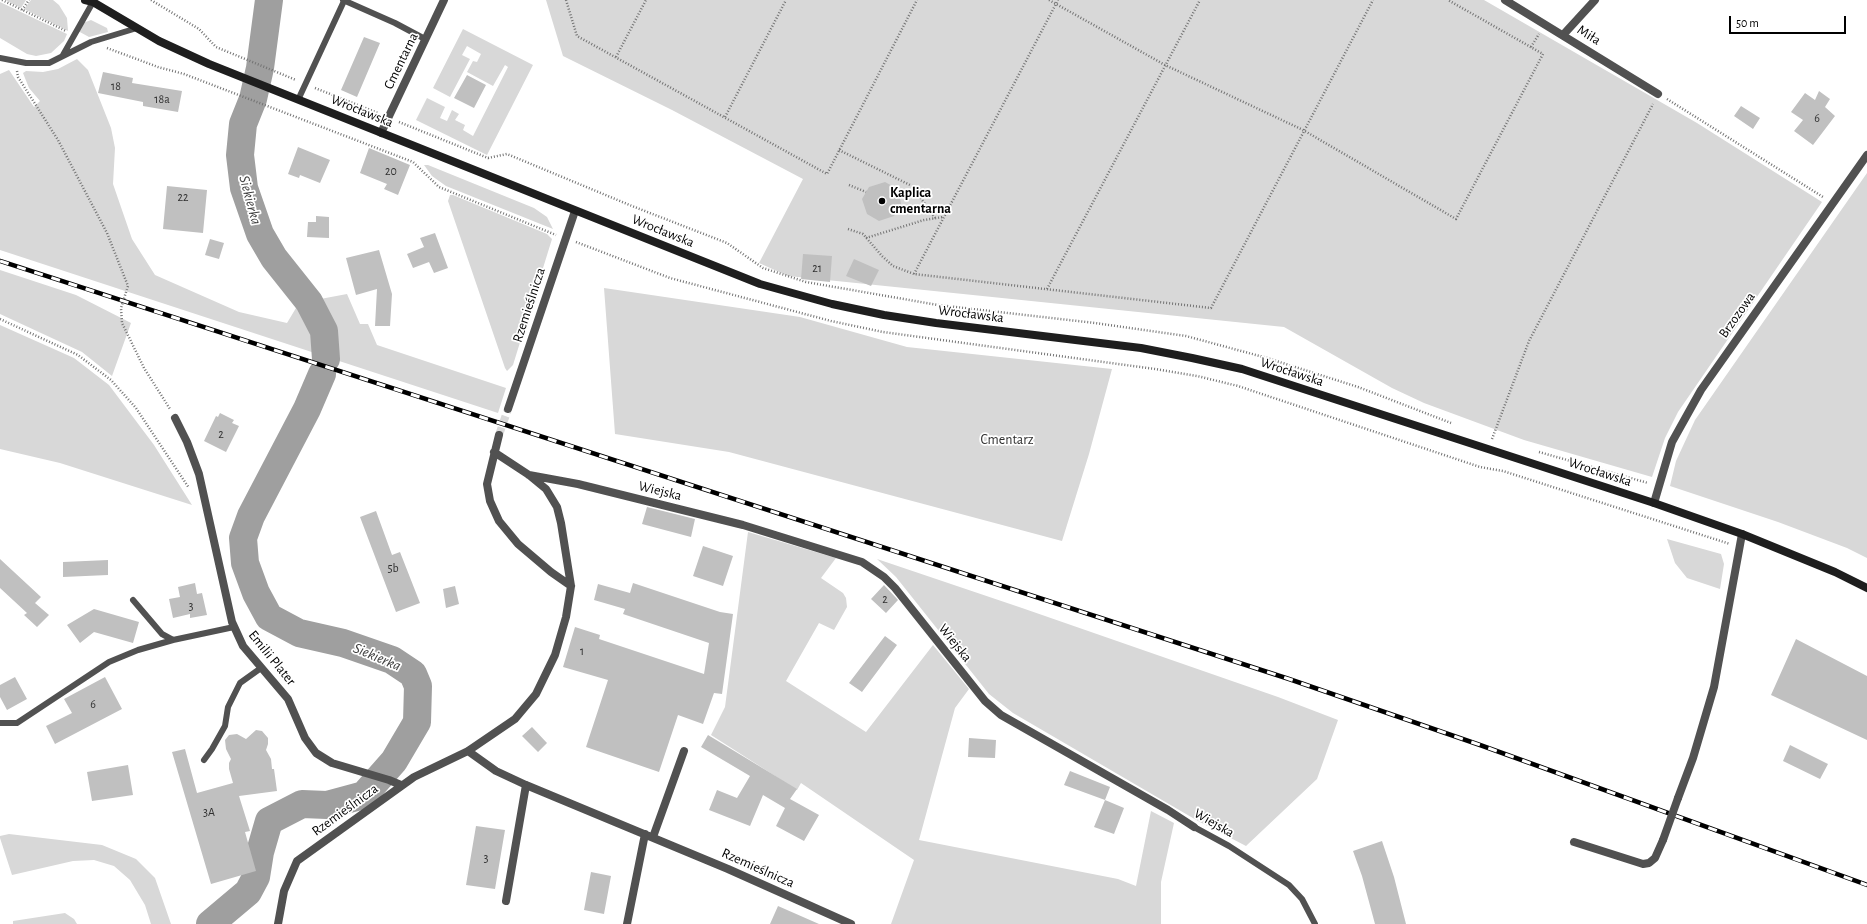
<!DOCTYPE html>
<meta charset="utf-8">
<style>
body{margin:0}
#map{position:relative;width:1867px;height:924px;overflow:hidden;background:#fff;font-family:"Alegreya Sans",sans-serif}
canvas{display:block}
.scale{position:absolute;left:1729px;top:16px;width:117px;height:18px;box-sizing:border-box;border:2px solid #000;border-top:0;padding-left:5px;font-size:12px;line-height:14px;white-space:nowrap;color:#000;-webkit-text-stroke:3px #fff;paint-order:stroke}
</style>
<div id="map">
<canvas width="1867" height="924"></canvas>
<div class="scale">50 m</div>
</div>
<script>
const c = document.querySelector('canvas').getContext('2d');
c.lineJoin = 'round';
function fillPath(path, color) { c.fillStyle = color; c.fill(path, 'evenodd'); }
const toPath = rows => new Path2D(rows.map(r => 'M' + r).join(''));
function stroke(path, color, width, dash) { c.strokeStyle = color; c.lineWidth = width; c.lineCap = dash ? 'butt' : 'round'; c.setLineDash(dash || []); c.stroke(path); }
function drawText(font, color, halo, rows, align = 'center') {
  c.font = font + ' "Alegreya Sans",sans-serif'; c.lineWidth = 3.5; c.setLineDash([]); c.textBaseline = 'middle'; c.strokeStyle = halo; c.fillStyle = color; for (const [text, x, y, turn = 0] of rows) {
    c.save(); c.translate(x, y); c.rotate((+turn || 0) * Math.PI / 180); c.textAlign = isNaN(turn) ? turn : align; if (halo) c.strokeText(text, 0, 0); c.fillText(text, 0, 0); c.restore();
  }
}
fillPath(toPath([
 [5,0,26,0,21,8],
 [31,0,53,0,59,5,67,18,68,31,24,9],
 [546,0,1484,0,1697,123,1822,202,1678,412,1665,438,1652,477,1524,440,1424,403,1392,388,1284,327,788,276,759,263,803,179,672,110,563,56],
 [0,2,67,34,64,41,51,53,36,56,27,54,0,38],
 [91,20,107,28,108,32,89,37,78,31,83,23],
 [463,29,533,65,487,155,416,120,427,98,445,107,440,118,447,121,452,110,459,114,455,120,465,125,463,130,473,136,508,67,505,65,493,86,467,72,473,61,477,62,481,54,467,46,462,55,470,59,450,97,433,88],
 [77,59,88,70,111,128,115,148,113,184,132,239,155,275,239,312,287,323,299,303,347,294,360,324,368,324,377,345,506,388,498,413,0,250,0,74,9,70,34,107,40,101,29,88,23,73,26,71,43,72,58,69],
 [424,165,428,165,534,208,547,217,553,229,446,186,432,176],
 [1867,173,1867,558,1847,548,1778,522,1670,486,1676,461,1695,420],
 [450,195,453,195,547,234,552,239,513,365,507,371,505,368,448,201],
 [0,270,76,295,131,323,112,376,82,352,0,314],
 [604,288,800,317,907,347,1112,369,1089,454,1062,541,729,452,615,434],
 [0,325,74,358,109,385,154,445,192,505,60,463,0,449],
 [748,532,836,558,821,578,843,593,846,598,847,607,834,630,819,623,786,681,866,732,933,645,969,689,955,708,919,840,1118,879,1136,886,1151,811,1174,823,1161,882,1161,924,891,924,914,860,801,783,797,790,711,735,725,707],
 [1667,539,1721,554,1724,564,1720,589,1687,578,1675,563],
 [877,559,1022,608,1278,697,1338,720,1317,779,1246,846,1198,821,1013,713,989,694,896,577],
 [9,834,102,845,136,859,155,878,171,924,151,924,145,905,130,880,114,866,94,860,73,861,12,875,0,838,0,836],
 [65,913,74,919,77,924,13,924,13,921]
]), '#d8d8d8');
stroke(toPath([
 [269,0,260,68,253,99,243,124,240,155,244,188,260,234,274,258,309,302,324,331,326,359],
 [210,924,248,892,256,877,260,852,269,821,302,804,327,805,364,795,394,761,417,722,418,686,413,674,392,660,343,643,299,633,269,617,256,593,245,563,243,538,251,516,307,409,322,374]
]), '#9f9f9f', 28);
fillPath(toPath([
 [364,37,380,43,357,97,341,90],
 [103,72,133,78,132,83,182,91,178,112,143,106,143,102,98,93],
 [467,75,486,85,474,108,454,98],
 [1819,91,1830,99,1825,107,1835,116,1813,145,1794,131,1803,120,1791,112,1805,93,1815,100],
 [1741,106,1760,118,1753,129,1734,116],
 [298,147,330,160,320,183,300,175,299,178,288,174],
 [369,148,410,165,398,195,384,189,387,184,360,173],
 [885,182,898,189,901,204,894,216,879,221,867,214,862,199,869,187],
 [167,186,207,190,203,233,163,229],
 [316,216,329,217,329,238,307,237,308,222,316,222],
 [435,233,448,268,434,273,429,262,413,268,407,254,424,247,420,238],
 [210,239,224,243,219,259,205,255],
 [379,250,392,294,390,326,375,326,377,289,356,295,346,258],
 [803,254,832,256,830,282,801,279],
 [854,259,879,270,871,286,846,276],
 [220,413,234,420,232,423,239,426,226,452,204,441,216,416,218,417],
 [647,507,695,519,691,537,642,524],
 [376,511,392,555,400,552,420,603,396,612,360,517],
 [703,546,733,556,723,586,693,576],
 [0,559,41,597,35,603,49,615,37,627,24,615,27,613,0,588],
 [108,560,108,575,63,577,63,562],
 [195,583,197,594,202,593,207,615,190,618,190,614,173,618,169,599,180,597,178,587],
 [633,583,720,612,733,614,722,694,714,693,703,724,678,715,659,772,586,747,608,680,563,667,575,627,600,635,599,639,704,674,709,643,623,614,625,609,594,600,598,584,630,593],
 [884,585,898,600,886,613,871,599],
 [455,586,459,604,446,608,443,589],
 [94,609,139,622,133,643,94,632,80,643,67,625],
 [885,636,897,645,862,692,849,683],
 [1796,639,1867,676,1867,740,1771,695],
 [15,677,27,699,7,710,0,697,0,685],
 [105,677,122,709,55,744,46,726,72,713,64,699],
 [532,727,547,743,538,752,522,736],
 [256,730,262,731,268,738,268,744,266,750,271,759,272,769,274,769,277,791,239,796,250,831,245,832,256,871,211,884,172,752,185,749,197,793,233,783,229,769,229,763,231,759,226,749,225,740,229,735,237,734,246,739],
 [708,735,797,789,790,799,819,815,804,841,776,826,785,808,763,795,750,826,709,810,717,790,737,798,750,776,701,747],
 [969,738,996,740,995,758,968,757],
 [1790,745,1828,764,1820,779,1783,761],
 [128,765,133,795,92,801,87,772],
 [1070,771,1110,787,1105,800,1064,785],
 [1105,800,1124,808,1114,834,1094,827],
 [476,826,505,830,495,889,466,885],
 [1382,841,1394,877,1406,924,1375,924,1362,876,1353,851],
 [591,872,611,876,604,914,584,910],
 [778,906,819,924,770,924]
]), '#c0c0c0');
stroke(toPath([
 [499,435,508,409]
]), '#d9d9d9', 8, [8, 4]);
stroke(toPath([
 [2,0,66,31],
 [151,0,199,29,216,47,296,80],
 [566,0,577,36,827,174,917,0],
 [1049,0,1165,65,1303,130,1456,219,1543,54,1448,0],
 [22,10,29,0],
 [1531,47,1539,34],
 [107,48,158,67,184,74,413,162,439,187,556,235],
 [616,57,646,0],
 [17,71,18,77,58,140,107,233,128,286,121,308,122,323,144,368,170,409],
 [315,88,378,113],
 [1667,99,1823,197],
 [725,117,786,0],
 [399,122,488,158,507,154,632,206,727,243,763,268,806,282,938,305,1095,323,1186,336,1267,358,1358,387,1451,423],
 [839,150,912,186,935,218],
 [849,185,866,192],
 [848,229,863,234,882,256,893,266,914,274,1211,308,1373,0],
 [866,238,924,220,943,217],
 [576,242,670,278,831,321,883,332,1155,369,1197,376,1238,386,1480,467,1503,471,1730,544],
 [914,274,1058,0],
 [1047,289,1200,0],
 [0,319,78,355,111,380,136,408,189,488],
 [1492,439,1529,341,1653,104],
 [1539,452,1648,483]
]), '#737373', 2.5, [1, 2]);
stroke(toPath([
 [343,0,395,23,425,39],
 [63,55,93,2],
 [0,58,26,63,49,63,91,42,137,28],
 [298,100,344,1],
 [133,600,162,634,173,640,234,627],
 [0,723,17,723,109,662,138,650,173,640],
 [204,760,212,749,225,726,228,707,240,683,261,668],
 [1194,827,1229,846,1289,885,1302,899,1315,924]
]), '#515151', 6);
stroke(toPath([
 [1505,0,1658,94],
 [1563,35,1595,0],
 [381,133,444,0],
 [508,409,575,211],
 [175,418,187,442,199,474,232,622,243,646,288,699,305,738,316,753,332,763,389,780,401,785],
 [499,435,487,484,490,501,499,521,518,544,551,572,571,586],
 [529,475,578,484,743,525,862,562,884,577,895,588,985,701,1001,715,1168,810,1194,827],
 [1654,503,1672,442,1701,390,1867,155],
 [468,751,496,771,526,785,728,869,851,924],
 [1678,798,1693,758,1714,687,1742,534],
 [653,837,684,751],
 [1574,842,1643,864,1649,863,1655,858,1663,840],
 [506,901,526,785],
 [278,924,284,891,297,861,414,777,468,751,515,719,536,694,555,655,566,617,571,586,561,523,557,507,546,489,529,475,494,452],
 [627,924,645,834]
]), '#515151', 8);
stroke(toPath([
 [85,0,93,2,159,41,209,64,760,284,832,304,884,315,936,323,1141,348,1192,358,1242,369,1654,503,1742,534,1835,572,1867,588]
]), '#1e1e1e', 8);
const rail = toPath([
 [0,261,1289,679,1480,745,1867,885]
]);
stroke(rail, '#000', 4.5);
stroke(rail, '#fff', 3, [9]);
stroke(toPath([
 [1663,840,1678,798]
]), '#515151', 8);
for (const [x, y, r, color] of [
 [882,201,4,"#000"]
]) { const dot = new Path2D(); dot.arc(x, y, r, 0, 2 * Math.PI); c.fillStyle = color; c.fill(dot); stroke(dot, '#fff', 1.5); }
drawText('12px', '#303030', null, [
 ["18",116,86],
 ["18a",162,99],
 ["6",1817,118],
 ["20",391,171],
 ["22",183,197],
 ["21",817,268],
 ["2",221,434],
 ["5b",393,568],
 ["2",885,599],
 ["3",191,606],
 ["1",582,651],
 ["6",93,704],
 ["3A",209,812],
 ["3",486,858]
]);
drawText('14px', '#000', '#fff', [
 ["Miła",1589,35,32],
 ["Cmentarna",401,61,-64],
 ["Wrocławska",362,111,22],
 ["Wrocławska",663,231,22],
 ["Rzemieślnicza",529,305,-72],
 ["Wrocławska",971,314,7],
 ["Brzozowa",1737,315,-55],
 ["Wrocławska",1292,372,18],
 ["Wrocławska",1600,472,18],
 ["Wiejska",660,491,14],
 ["Wiejska",955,643,51],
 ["Emilii Plater",272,658,51],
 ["Rzemieślnicza",345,810,-36],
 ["Wiejska",1214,823,30],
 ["Rzemieślnicza",758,868,24]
]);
drawText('bold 14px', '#000', '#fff', [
 ["Kaplica",890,193],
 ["cmentarna",890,209]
], 'left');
drawText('14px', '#2f2f2f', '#fff', [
 ["Cmentarz",1007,440]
]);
drawText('italic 15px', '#404040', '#fff', [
 ["Siekierka",250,200,75],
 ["Siekierka",377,657,23]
]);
</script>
